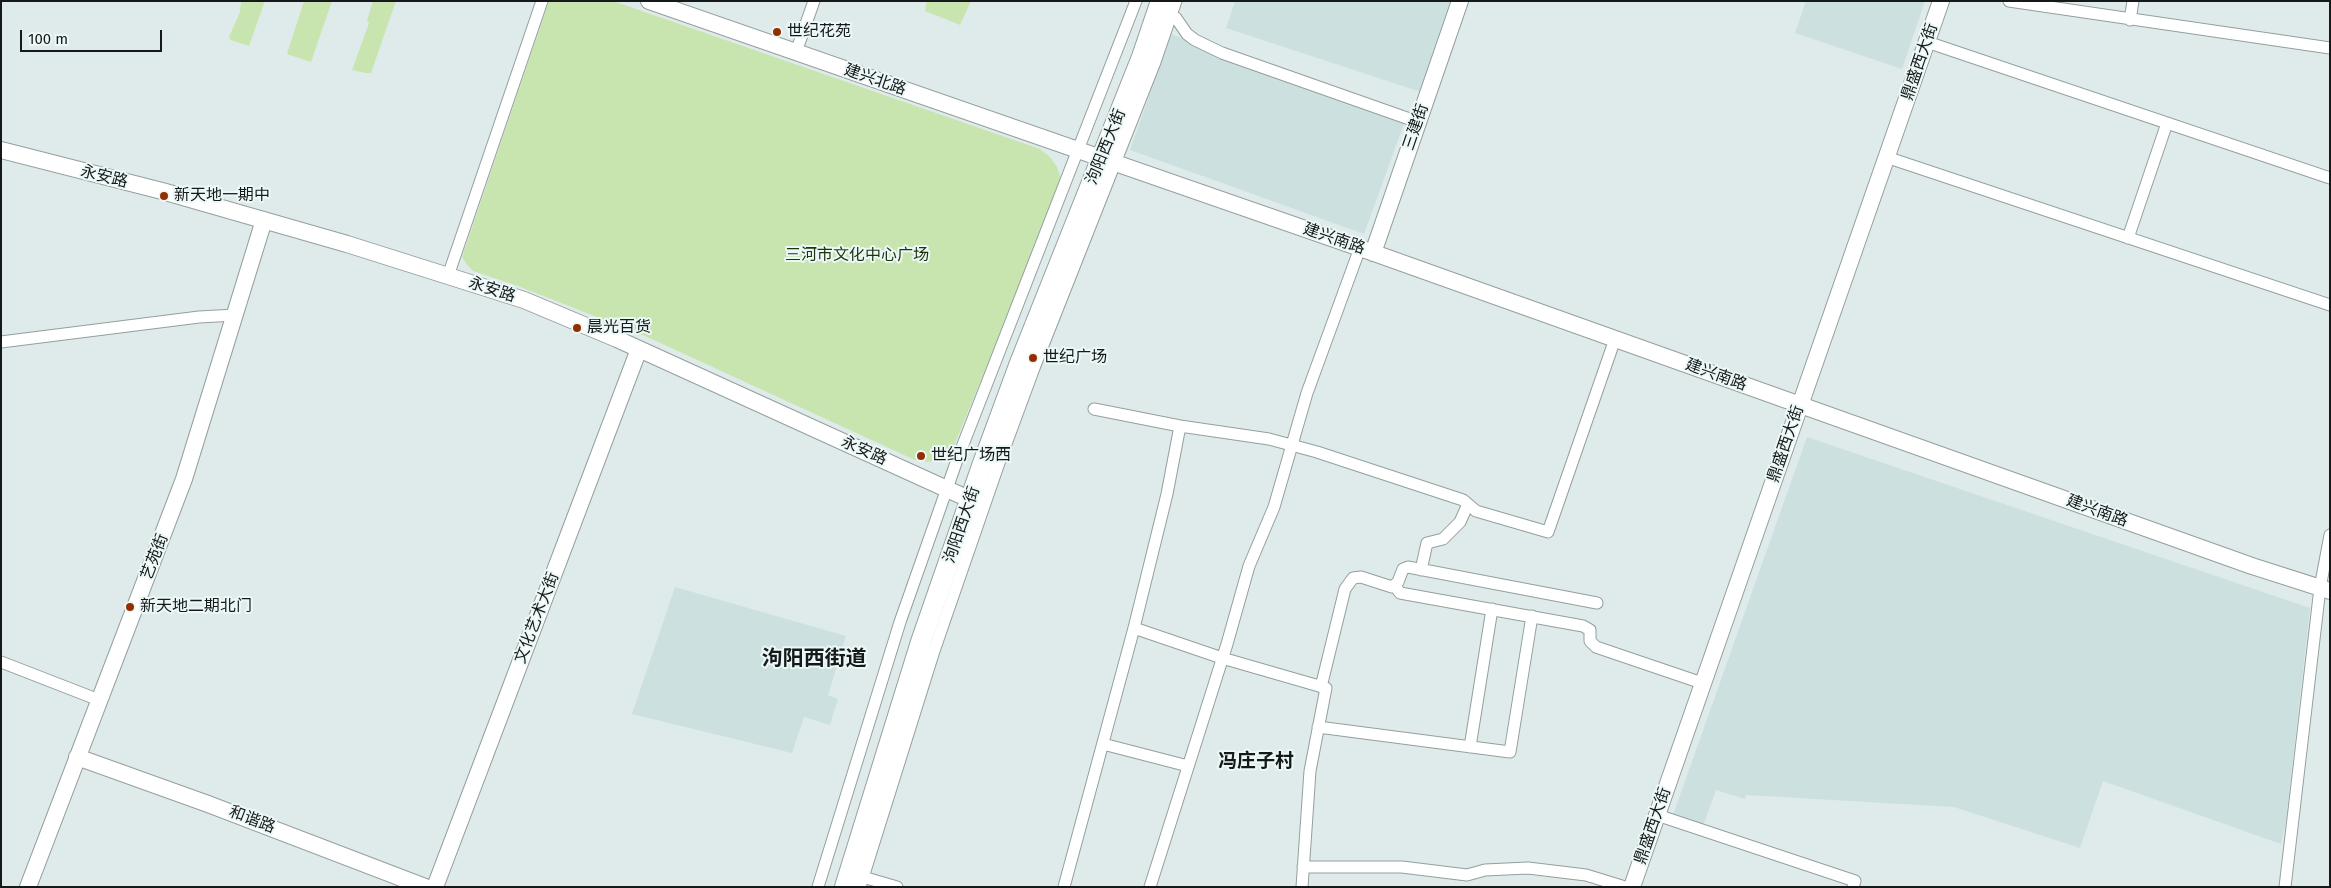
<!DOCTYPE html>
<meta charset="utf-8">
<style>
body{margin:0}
#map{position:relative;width:2331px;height:888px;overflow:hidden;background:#dfebea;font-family:"Fira Sans",sans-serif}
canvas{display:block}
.frame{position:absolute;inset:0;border:2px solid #151919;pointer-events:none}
.scale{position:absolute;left:20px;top:30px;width:142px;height:22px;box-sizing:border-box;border:2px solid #151919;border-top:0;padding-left:6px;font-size:15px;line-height:18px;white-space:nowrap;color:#151919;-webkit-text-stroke:4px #ecf8f7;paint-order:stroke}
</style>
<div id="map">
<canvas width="2331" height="888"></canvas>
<div class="frame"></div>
<div class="scale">100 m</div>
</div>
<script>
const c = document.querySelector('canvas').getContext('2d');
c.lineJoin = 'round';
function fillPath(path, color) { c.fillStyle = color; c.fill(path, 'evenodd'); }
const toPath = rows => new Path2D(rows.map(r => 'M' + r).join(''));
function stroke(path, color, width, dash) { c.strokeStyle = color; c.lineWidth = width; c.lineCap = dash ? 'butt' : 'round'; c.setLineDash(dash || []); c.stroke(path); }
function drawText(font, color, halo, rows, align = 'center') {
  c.font = font + ' "Fira Sans","Noto Sans SC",sans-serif'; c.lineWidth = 4; c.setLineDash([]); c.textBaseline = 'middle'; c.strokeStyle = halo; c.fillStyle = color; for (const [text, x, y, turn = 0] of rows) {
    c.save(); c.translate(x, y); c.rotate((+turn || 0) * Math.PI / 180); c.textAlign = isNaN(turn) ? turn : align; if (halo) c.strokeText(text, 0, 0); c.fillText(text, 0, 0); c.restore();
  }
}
fillPath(toPath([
 [1235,1,1455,1,1424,93,1226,28],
 [1806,1,1925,1,1902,69,1795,33],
 [1171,34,1405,121,1364,234,1130,150],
 [1807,437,2310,608,2286,821,2281,844,2103,781,2080,848,1954,807,1746,795,1745,799,1716,790,1703,826,1673,815],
 [675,587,846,636,828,695,838,699,830,725,804,717,792,753,632,714]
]), '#cbe0df');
fillPath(toPath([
 [241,1,265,1,249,46,231,40,229,37,240,12],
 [304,1,332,1,311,62,287,54],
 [373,1,396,1,371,73,366,73,352,70,369,23,367,20],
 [549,1,613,1,1040,149,1050,157,1057,167,1062,183,951,453,938,460,927,462,915,460,645,336,518,286,473,271,468,266,462,257],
 [927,1,971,1,960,25,925,11]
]), '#c8e5b0');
const street = toPath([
 [2009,1,2330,48],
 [1166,15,1176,18,1187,34,1195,40,1222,53,1418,122],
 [2130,20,2133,1],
 [1927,42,2330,178],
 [796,52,814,1],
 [1886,157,2330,305],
 [2128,238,2167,123],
 [448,276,542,1],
 [1,342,199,317,236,315],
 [1094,409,1180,426,1269,439,1317,452,1463,500,1476,511,1548,532,1615,339],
 [1421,570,1427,543,1443,539,1460,522,1468,504],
 [1395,586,1400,593,1583,626,1590,630,1590,641,1596,647,1702,683],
 [1134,628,1222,658,1326,688,1310,771,1302,887],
 [1,662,99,700],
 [1321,687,1345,589,1353,578,1361,577,1392,587,1398,582,1403,569,1408,567,1597,603],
 [1318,727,1510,752,1532,616],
 [1103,744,1188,766],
 [1470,747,1492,609],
 [1657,815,1855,881,1853,887],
 [1303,867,1402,867,1467,875,1485,870,1528,868,1586,875,1625,887],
 [856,875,897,887],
 [818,887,900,622,957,460,1136,1],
 [860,887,933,654,999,463,1034,368,1155,62,1176,1],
 [1064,887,1134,628,1167,494,1180,426],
 [1150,887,1227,644,1249,566,1274,507,1307,393,1360,248],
 [2285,887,2320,588,2330,535]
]);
const secondary = toPath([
 [649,1,1360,248,2252,566,2330,591],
 [1,150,162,191,347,244,524,300,617,339,960,495],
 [1373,253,1460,1],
 [77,757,208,804,425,887],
 [28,887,184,479,264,220],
 [435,887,639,349],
 [1632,887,1941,1]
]);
const highway = toPath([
 [845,887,921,642,982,466,1020,363,1142,57,1161,1]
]);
stroke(street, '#949f9e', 13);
stroke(secondary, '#949f9e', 18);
stroke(highway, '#949f9e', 22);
stroke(street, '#fff', 11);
stroke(secondary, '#fff', 16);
stroke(highway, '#fff', 20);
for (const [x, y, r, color] of [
 [777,32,5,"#942e00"],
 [164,196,5,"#942e00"],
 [577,328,5,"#942e00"],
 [1033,358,5,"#942e00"],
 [921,456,5,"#942e00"],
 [130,607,5,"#942e00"]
]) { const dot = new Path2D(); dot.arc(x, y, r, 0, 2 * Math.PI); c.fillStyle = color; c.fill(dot); stroke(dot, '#ecf8f7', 2); }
drawText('16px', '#151919', '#ecf8f7', [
 ["世纪花苑",787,32],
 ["新天地一期中",174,196],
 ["晨光百货",587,328],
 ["世纪广场",1043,358],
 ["世纪广场西",931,456],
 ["新天地二期北门",140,607]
], 'left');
drawText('16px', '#151919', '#ecf8f7', [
 ["鼎盛西大街",1920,62,-71],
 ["建兴北路",875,80,19],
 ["三建街",1416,127,-71],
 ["泃阳西大街",1106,147,-68],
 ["永安路",104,177,14],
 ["建兴南路",1334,239,19],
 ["永安路",492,290,18],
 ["建兴南路",1716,375,20],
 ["鼎盛西大街",1786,444,-71],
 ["永安路",864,451,24],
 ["建兴南路",2097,511,20],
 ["泃阳西大街",962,525,-71],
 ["艺苑街",155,557,-69],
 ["文化艺术大街",537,618,-69],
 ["和谐路",252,820,21],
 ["鼎盛西大街",1653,826,-71]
]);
drawText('16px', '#1f3309', '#ecf8f7', [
 ["三河市文化中心广场",857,256]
]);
drawText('bold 19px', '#151919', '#ecf8f7', [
 ["冯庄子村",1256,762]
]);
drawText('bold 21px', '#151919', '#ecf8f7', [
 ["泃阳西街道",814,659]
]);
</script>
